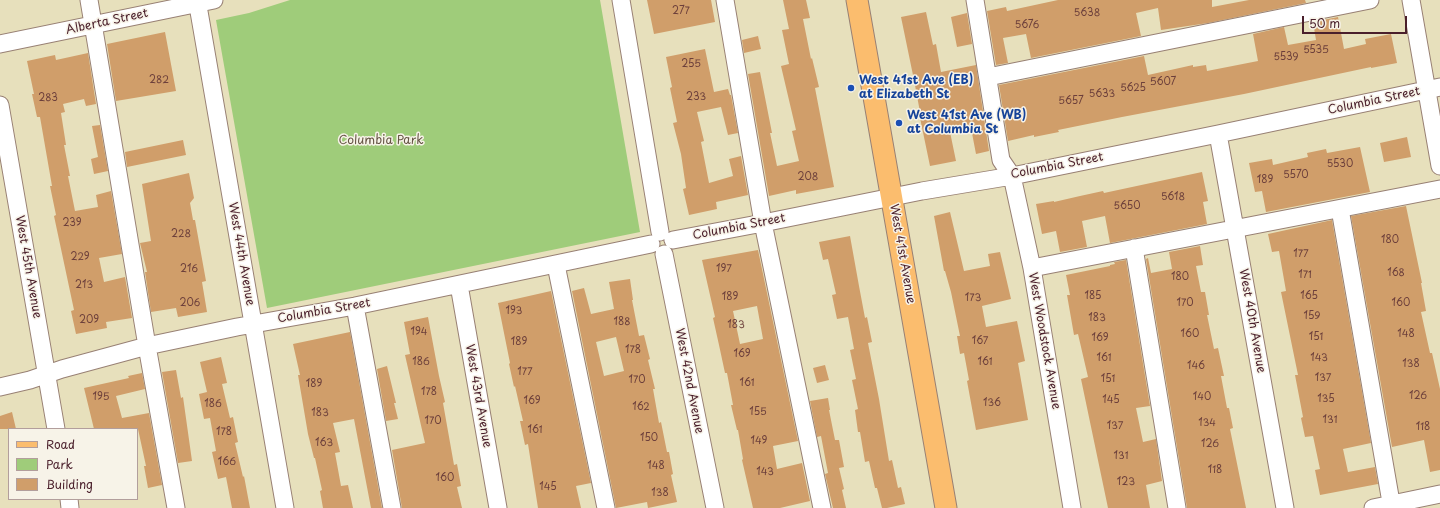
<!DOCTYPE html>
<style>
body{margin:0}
#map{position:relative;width:1440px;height:508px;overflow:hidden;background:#e7e0bc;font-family:"Playpen Sans",sans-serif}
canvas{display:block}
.legend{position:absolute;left:8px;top:428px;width:130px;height:72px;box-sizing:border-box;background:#f7f3e8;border:1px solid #b29e9c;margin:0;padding:5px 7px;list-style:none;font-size:12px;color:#4a1f2b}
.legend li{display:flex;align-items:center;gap:8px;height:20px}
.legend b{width:20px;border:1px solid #b29e9c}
.scale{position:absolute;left:1302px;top:16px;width:105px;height:18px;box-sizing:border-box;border:2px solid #4a1f2b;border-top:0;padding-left:5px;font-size:12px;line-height:14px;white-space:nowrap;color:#4a1f2b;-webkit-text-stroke:3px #f7f3e8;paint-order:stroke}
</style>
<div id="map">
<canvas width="1440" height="508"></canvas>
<ul class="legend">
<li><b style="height:5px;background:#fbbd6e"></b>Road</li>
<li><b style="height:11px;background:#9fcc7a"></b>Park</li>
<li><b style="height:11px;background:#d09e6a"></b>Building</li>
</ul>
<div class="scale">50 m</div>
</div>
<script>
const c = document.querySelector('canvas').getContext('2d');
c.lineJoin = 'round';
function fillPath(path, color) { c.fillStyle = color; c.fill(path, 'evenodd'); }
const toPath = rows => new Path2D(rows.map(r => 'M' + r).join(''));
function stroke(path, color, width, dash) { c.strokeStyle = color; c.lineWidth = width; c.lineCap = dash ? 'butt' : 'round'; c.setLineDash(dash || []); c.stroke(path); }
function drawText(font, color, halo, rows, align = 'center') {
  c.font = font + ' "Playpen Sans",sans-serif'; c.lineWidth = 3; c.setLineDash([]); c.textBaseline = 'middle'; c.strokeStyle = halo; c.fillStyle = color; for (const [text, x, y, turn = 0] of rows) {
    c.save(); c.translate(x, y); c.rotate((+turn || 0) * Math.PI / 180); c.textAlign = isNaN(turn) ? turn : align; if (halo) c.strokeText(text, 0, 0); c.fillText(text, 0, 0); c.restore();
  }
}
fillPath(toPath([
 [290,0,600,0,640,232,267,308,216,20,249,13]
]), '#9fcc7a');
fillPath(toPath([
 [647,0,711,0,715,22,654,34],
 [783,0,806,0,810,18,803,19,811,59,812,58,819,87,815,88,834,187,796,194,796,190,769,196,748,74,760,72,772,133,770,133,777,166,799,161,792,131,796,130,781,66,789,64,782,30,789,29],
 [1058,0,1212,0,1212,7,1249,0,1305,0,1306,3,1208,23,1161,30,1158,8,1136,13,1141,36,1031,58,1026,34,1003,38,1008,63,996,65,987,11,1006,7,1007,11],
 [926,12,933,45,936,44,941,72,976,65,989,151,976,154,971,128,950,132,956,161,930,166,919,113,920,112,914,80,901,17],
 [967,13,972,44,957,47,951,17],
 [1338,17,1344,49,1366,44,1365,39,1391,34,1397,63,1371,68,1371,67,1244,94,1122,117,1058,130,1059,132,1034,137,1034,135,1008,141,999,85,1144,56,1148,75,1193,65,1193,67,1206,65,1207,71,1258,61,1253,34,1284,27,1288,45,1316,40,1313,22],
 [165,32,176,91,116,101,107,44],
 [758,36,761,49,744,53,742,40],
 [705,49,714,92,728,89,730,95,731,95,738,133,728,135,721,107,697,112,704,141,701,142,709,183,733,176,729,159,741,156,748,195,716,202,717,209,689,215,683,189,686,188,681,154,673,123,677,122,670,88,672,87,666,57],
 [88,53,96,104,86,106,84,99,63,104,65,112,61,113,66,145,64,145,70,176,68,176,75,211,98,207,96,195,111,191,122,254,99,258,104,282,125,277,132,318,106,322,107,328,76,334,71,311,74,310,54,216,56,215,50,186,52,186,40,117,37,117,32,94,34,94,27,61,55,55,56,60],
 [100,125,108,171,94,174,91,159,98,157,92,126],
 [1407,137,1411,157,1384,162,1380,143],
 [183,140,186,155,127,167,125,152],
 [1360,147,1370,192,1266,212,1262,191,1255,192,1249,163,1272,159,1273,165,1308,157,1307,153,1326,149,1327,153],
 [1202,172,1208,201,1203,202,1207,224,1110,243,1105,216,1082,221,1087,247,1060,252,1056,231,1042,234,1036,204,1054,201,1054,202,1080,196,1103,191,1104,193],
 [189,173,194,198,190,203,193,220,195,220,206,281,202,282,207,312,178,317,176,308,151,312,145,272,147,272,140,243,151,241,142,184],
 [1406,206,1422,283,1421,283,1426,311,1421,312,1430,353,1432,353,1440,389,1440,470,1430,472,1424,440,1392,447,1351,216],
 [950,212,964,271,990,266,988,254,1000,252,1011,299,982,306,986,327,1017,321,1025,361,1018,363,1028,420,976,430,967,381,969,380,964,353,960,354,957,336,960,336,951,292,945,271,944,271,934,216],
 [1332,220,1371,443,1343,449,1348,472,1375,467,1378,484,1320,495,1315,470,1320,469,1313,436,1305,437,1301,418,1303,417,1295,375,1298,375,1281,292,1286,291,1279,251,1272,252,1268,234],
 [850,236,859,286,865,318,867,317,872,342,868,343,879,399,889,461,892,460,898,488,901,487,905,504,887,508,882,508,877,488,875,488,869,461,865,462,860,432,858,432,855,410,858,409,852,380,856,379,850,350,854,349,848,317,837,319,832,295,836,294,828,259,823,260,819,242],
 [1200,246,1203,265,1196,266,1201,292,1205,292,1209,315,1207,315,1214,349,1218,348,1224,376,1221,376,1227,408,1229,408,1233,428,1230,429,1246,508,1187,508,1146,259,1148,258,1151,273,1172,269,1169,252],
 [758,250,798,441,773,446,777,469,802,463,810,501,780,508,753,508,742,460,743,459,738,430,737,430,731,405,733,405,727,373,725,373,719,345,713,318,715,317,702,260],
 [757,306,763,339,740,344,733,311],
 [1126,260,1150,406,1136,408,1143,442,1156,439,1162,481,1146,485,1150,508,1108,508,1081,379,1088,377,1078,334,1074,335,1067,295,1070,295,1066,275,1110,266,1110,265,1115,264,1114,262],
 [630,279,633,300,632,300,639,336,644,335,650,359,648,360,655,389,653,389,659,423,661,422,667,452,669,452,673,474,671,475,677,502,648,508,647,502,616,508,572,291,584,288,591,314,614,309,609,282],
 [616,337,624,371,604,376,596,342],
 [551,291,591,483,576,486,581,508,538,508,528,444,525,445,520,421,523,421,515,386,514,387,509,364,510,363,498,303],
 [428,317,439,376,445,402,443,403,454,465,457,464,461,486,457,487,462,508,402,508,392,450,425,443,405,355,410,354,404,322],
 [350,332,382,508,371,508,354,419,333,423,340,452,335,453,341,486,348,485,353,508,323,508,320,491,322,490,315,458,314,458,308,434,298,375,300,375,293,344],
 [221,357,227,383,222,384,230,418,233,417,238,442,235,443,243,477,244,476,250,508,232,508,226,477,218,479,212,452,216,451,210,418,204,419,199,394,207,392,200,362],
 [825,365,829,380,817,383,813,368],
 [387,366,396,403,394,403,398,419,386,421,377,369],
 [176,370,181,398,183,397,192,461,178,463,162,372],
 [142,373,145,389,116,396,122,418,149,413,162,485,148,488,144,466,146,466,138,429,94,429,84,388,129,378,128,376],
 [828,398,830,410,829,410,835,440,839,440,844,467,839,468,844,489,842,490,846,508,833,508,825,474,828,473,821,436,817,437,810,401],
 [12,412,16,429,0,429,0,416]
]), '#d09e6a');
const minor = toPath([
 [89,0,147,346,176,508],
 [197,0,285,508],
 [621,0,660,232],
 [725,0,763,223,822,508],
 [975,0,1001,160,1012,176,1032,268,1072,508],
 [1411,0,1440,166],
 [0,44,214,0],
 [988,77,1370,0],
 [0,105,56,429],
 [1218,134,1285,508],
 [1340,209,1392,508],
 [673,240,763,223,922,191,1012,176,1218,134,1440,87],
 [1134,248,1177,508],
 [664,254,715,508],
 [556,265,606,508],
 [1032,268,1440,189],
 [459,285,498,508],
 [355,306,392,508],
 [0,387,30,380,62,369,147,346,237,327,355,306,651,244],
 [69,499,70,508],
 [1373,508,1440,494]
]);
const major = toPath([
 [857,0,946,508]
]);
stroke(minor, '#988074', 19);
stroke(major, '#988074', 23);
stroke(minor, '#fff', 17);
stroke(major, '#fbbd6e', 21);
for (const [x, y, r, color] of [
 [851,88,4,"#1a4fb4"],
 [899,123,4,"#1a4fb4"]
]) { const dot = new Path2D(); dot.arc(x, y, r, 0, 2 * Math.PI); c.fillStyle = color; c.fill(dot); stroke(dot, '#f7f3e8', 1.5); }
drawText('10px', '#6c3f3b', null, [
 ["277",681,11],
 ["5638",1087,13],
 ["5676",1027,25],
 ["5535",1316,50],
 ["5539",1286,57],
 ["255",691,64],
 ["282",159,80],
 ["5607",1163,82],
 ["5625",1133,88],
 ["5633",1102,94],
 ["233",696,97],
 ["283",48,98],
 ["5657",1071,101],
 ["5530",1340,164],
 ["5570",1296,175],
 ["208",808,177],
 ["189",1265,180],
 ["5618",1173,197],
 ["5650",1127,206],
 ["239",72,223],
 ["228",181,234],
 ["180",1390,240],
 ["177",1301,254],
 ["229",80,257],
 ["216",189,269],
 ["197",724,269],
 ["168",1396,273],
 ["171",1305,275],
 ["180",1180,277],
 ["213",84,285],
 ["185",1093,296],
 ["165",1309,296],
 ["189",730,297],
 ["173",973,298],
 ["206",190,303],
 ["170",1185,303],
 ["160",1401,303],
 ["193",514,311],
 ["159",1312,316],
 ["183",1097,318],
 ["209",89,320],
 ["188",622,322],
 ["183",736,325],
 ["194",419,332],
 ["160",1190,334],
 ["148",1406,334],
 ["151",1316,337],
 ["169",1100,338],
 ["167",980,341],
 ["189",519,342],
 ["178",633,350],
 ["169",742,354],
 ["161",1104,358],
 ["143",1319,358],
 ["186",421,362],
 ["161",985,362],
 ["138",1411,364],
 ["146",1196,366],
 ["177",525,372],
 ["137",1323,378],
 ["151",1108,379],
 ["170",637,380],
 ["161",747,383],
 ["189",314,384],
 ["178",429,392],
 ["126",1418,396],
 ["195",101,397],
 ["140",1202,397],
 ["135",1326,399],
 ["145",1111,400],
 ["169",532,401],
 ["136",992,403],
 ["186",213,404],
 ["162",641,407],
 ["155",758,412],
 ["183",320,413],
 ["131",1330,420],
 ["170",433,421],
 ["134",1207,423],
 ["137",1115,426],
 ["118",1423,427],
 ["161",535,430],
 ["178",224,432],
 ["150",649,438],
 ["149",759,441],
 ["163",324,443],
 ["126",1210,444],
 ["131",1121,456],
 ["166",227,462],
 ["148",656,466],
 ["118",1215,470],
 ["143",765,472],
 ["160",445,478],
 ["123",1126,482],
 ["145",548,487],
 ["138",660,493]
]);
drawText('12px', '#4a1f2b', '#f7f3e8', [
 ["Alberta Street",107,22,-12],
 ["Columbia Street",1374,101,-12],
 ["Columbia Street",1057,166,-11],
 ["Columbia Street",739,227,-11],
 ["West 44th Avenue",241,254,80],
 ["West 41st Avenue",902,254,80],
 ["West 45th Avenue",28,267,80],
 ["Columbia Street",324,311,-10],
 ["West 40th Avenue",1252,321,80],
 ["West Woodstock Avenue",1044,341,80],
 ["West 42nd Avenue",689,381,79],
 ["West 43rd Avenue",478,396,80]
]);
drawText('bold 12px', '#164399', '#f7f3e8', [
 ["West 41st Ave (EB)",859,81],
 ["at Elizabeth St",859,95],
 ["West 41st Ave (WB)",907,116],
 ["at Columbia St",907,130]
], 'left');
drawText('12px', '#645343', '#f7f3e8', [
 ["Columbia Park",381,141]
]);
</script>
